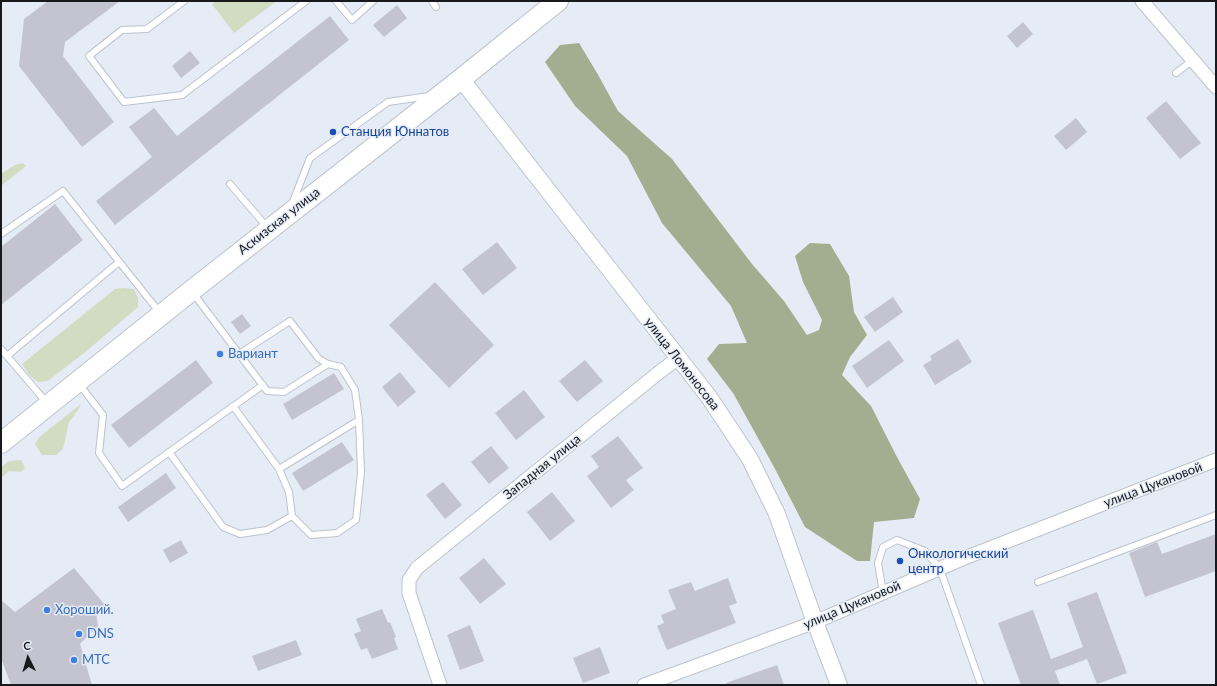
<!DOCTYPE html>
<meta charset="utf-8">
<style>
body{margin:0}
#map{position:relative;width:1217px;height:686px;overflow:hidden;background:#e6ecf6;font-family:Lato,sans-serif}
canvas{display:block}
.frame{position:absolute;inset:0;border:2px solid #17191c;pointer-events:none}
.north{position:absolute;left:8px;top:638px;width:40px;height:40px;-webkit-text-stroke:3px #e6ecf6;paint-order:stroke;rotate:355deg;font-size:11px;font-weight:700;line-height:16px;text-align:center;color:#17191c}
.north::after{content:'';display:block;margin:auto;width:14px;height:18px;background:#17191c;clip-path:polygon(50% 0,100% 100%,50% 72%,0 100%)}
</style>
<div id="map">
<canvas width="1217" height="686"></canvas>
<div class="frame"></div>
<div class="north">С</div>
</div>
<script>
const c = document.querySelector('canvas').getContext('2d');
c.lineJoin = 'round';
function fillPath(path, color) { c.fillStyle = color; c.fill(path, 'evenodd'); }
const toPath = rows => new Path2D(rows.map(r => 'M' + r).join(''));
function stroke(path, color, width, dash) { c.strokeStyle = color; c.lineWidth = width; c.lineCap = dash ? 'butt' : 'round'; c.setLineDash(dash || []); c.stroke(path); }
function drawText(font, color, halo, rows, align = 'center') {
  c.font = font + ' Lato,sans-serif'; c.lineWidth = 3; c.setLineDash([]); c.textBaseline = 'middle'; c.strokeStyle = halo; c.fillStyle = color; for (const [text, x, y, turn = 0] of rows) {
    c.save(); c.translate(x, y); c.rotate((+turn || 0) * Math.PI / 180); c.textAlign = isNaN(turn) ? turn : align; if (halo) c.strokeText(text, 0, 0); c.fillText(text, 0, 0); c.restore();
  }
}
fillPath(toPath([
 [216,1,277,1,234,33,212,4],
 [23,163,26,166,1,186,1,174,15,165],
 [123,288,134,289,138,298,138,307,89,349,48,381,38,382,30,376,22,364,115,289],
 [81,404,78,410,69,422,63,449,56,455,42,455,35,444,39,437],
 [21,460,25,468,21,472,9,471,1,478,1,467,9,461]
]), '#d2dcc3');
fillPath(toPath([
 [579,43,597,73,618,111,672,159,752,264,784,301,807,335,819,330,822,320,803,282,795,256,810,243,830,244,849,276,854,312,867,335,850,357,842,375,871,406,897,457,920,499,914,518,874,522,870,561,857,561,805,527,774,467,733,393,707,359,719,344,747,343,731,306,662,223,627,156,575,106,545,62,560,45]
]), '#a2ae8f');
fillPath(toPath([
 [48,1,120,1,65,42,63,56,114,122,82,147,19,66,24,19],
 [397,5,407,18,384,37,373,25],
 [330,16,349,40,115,225,96,201,152,157,129,127,154,108,177,136],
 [1023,22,1033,34,1017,48,1007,36],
 [190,51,200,63,181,78,172,66],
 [1166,101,1201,143,1180,159,1146,118],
 [1076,118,1087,132,1066,150,1054,136],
 [55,204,83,240,1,305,1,247],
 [497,242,517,268,483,295,462,269],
 [435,282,494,345,449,388,389,325],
 [893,297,903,312,875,332,864,317],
 [242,314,251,326,240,334,231,322],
 [958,339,972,362,935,385,923,365,932,360,930,356],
 [889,340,904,361,867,388,852,366],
 [196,360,213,383,129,448,111,425],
 [585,360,603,381,577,402,559,381],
 [400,372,416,392,398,407,382,387],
 [334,373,344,389,292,420,283,404],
 [524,390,545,417,516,440,495,413],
 [618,436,643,468,626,480,634,490,611,508,587,476,599,467,591,456],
 [342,442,354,460,303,491,292,473],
 [491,446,509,468,489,484,471,462],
 [166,473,176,488,128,522,118,507],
 [443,482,462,505,445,519,426,495],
 [552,492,575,521,550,541,527,512],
 [1216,534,1216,571,1145,597,1129,553,1157,542,1162,554],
 [181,540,188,553,170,563,163,550],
 [484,558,506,584,480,604,459,578],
 [74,568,105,605,96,611,98,626,80,644,92,685,11,685,1,658,1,600,15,612],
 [728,578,737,603,729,606,736,623,667,650,657,626,664,623,661,615,676,609,668,590,691,582,695,591],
 [1097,592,1127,673,1097,684,1087,659,1055,671,1060,685,1021,685,998,623,1033,610,1051,659,1083,647,1067,603],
 [382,609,388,623,390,622,396,637,394,638,398,649,372,659,367,648,361,650,354,634,361,631,356,619],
 [470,625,484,661,460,670,447,635],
 [296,640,302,655,258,671,252,656],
 [600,647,610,673,583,683,573,658],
 [777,665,784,685,727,685,726,683]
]), '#c3c4cf');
const service = toPath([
 [184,1,147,29,122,30,89,56,124,102,182,95,306,1],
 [336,1,352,20,373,1],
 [432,1,436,7],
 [1176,73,1193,60],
 [230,184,267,227],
 [292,204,310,158,388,102,429,96],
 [1,234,63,191,160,313],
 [193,293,267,391,284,392,328,364],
 [1,349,47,403],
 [239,354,290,321,319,359,328,364,341,367,355,390,359,420,361,472,356,520,337,533,311,535,292,516,289,492,279,469],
 [7,356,119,262],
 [79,384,103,415,99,453,122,486,263,385],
 [233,406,279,469,359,420],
 [169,452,223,527,240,534,267,530,292,516],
 [1038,582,1216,515],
 [883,593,878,563,883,547,897,540,925,551,940,569,981,685]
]);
const minor = toPath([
 [1142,1,1216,87],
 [440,685,409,593,409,580,417,568,657,374,678,358],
 [644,685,815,622,962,559,1216,460]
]);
const tertiary = toPath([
 [461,79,709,397,750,459,777,514,815,622,839,685]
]);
const primary = toPath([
 [1,443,191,291,461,79,558,1]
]);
stroke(service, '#bdc3cd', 8);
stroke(minor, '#bdc3cd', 15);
stroke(tertiary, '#bdc3cd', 18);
stroke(primary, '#bdc3cd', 22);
stroke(service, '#fff', 6);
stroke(minor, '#fff', 13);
stroke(tertiary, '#fff', 16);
stroke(primary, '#fff', 20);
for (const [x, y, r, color] of [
 [333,132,4,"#1a4fb4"],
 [220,354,4,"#3f7fe0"],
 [900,561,4,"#1a4fb4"],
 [47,610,4,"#3f7fe0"],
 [79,634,4,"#3f7fe0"],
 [74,660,4,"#3f7fe0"]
]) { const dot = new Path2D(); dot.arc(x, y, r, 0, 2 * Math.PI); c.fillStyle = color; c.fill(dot); stroke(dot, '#e6ecf6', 1.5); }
drawText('13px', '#164399', '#e6ecf6', [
 ["Станция Юннатов",341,132],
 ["Онкологический",908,554],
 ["центр",908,569]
], 'left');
drawText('13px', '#17191c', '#e6ecf6', [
 ["Аскизская улица",279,221,-38],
 ["улица Ломоносова",682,364,52],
 ["Западная улица",542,467,-39],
 ["улица Цукановой",1153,485,-21],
 ["улица Цукановой",852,605,-23]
]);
drawText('13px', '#366cbe', '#e6ecf6', [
 ["Вариант",228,354],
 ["Хороший.",55,610],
 ["DNS",87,634],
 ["МТС",82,660]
], 'left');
</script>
